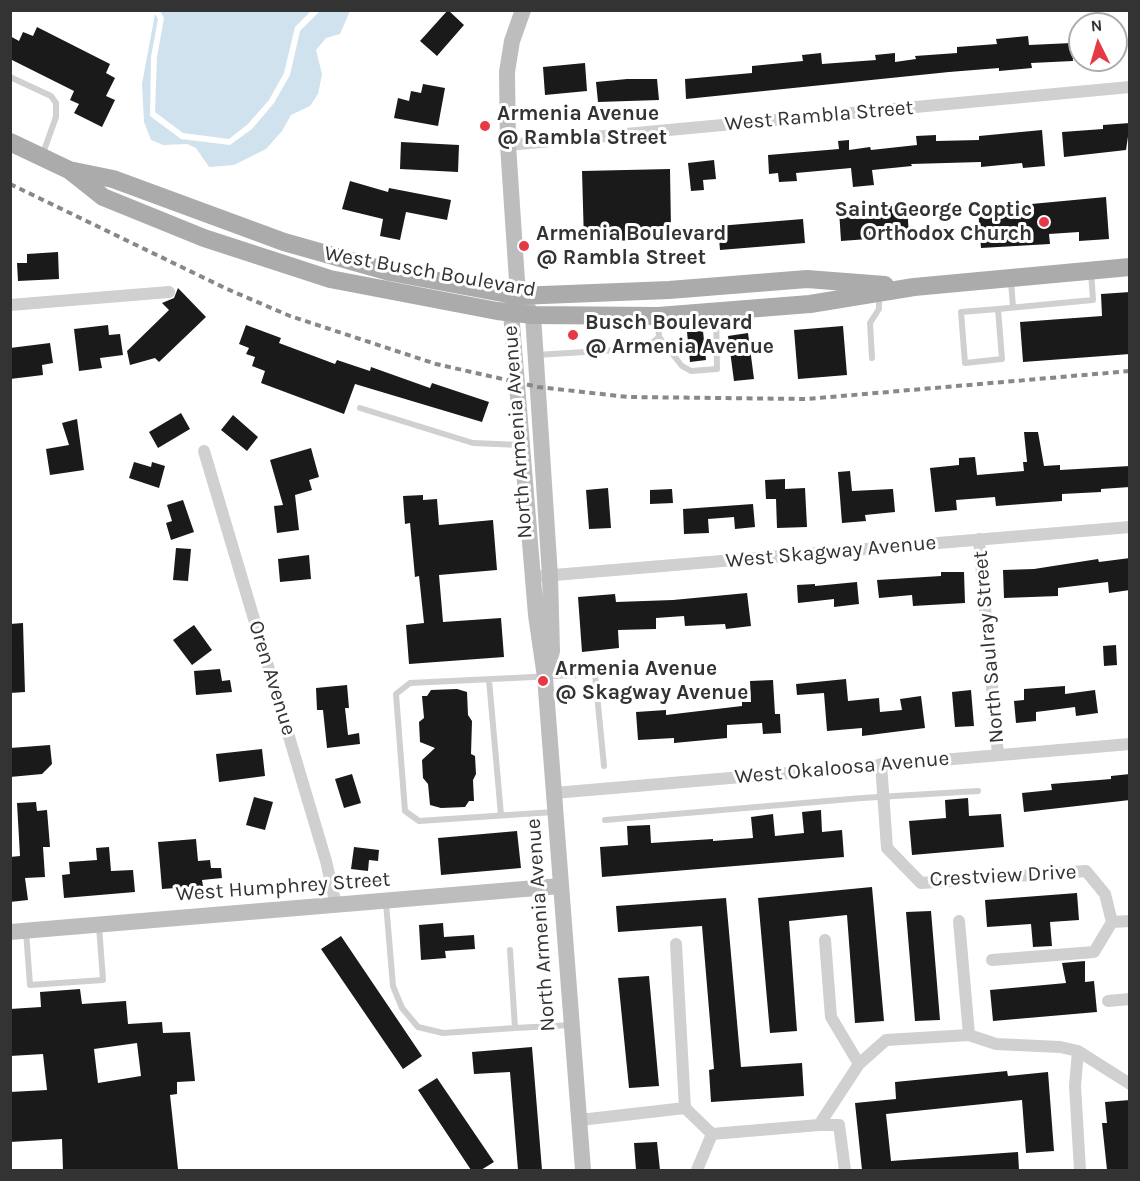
<!DOCTYPE html>
<style>
body{margin:0}
#map{position:relative;width:1140px;height:1181px;overflow:hidden;background:#fff;font-family:Karla,sans-serif}
canvas{display:block}
.frame{position:absolute;inset:0;border:12px solid #333;pointer-events:none}
.north{position:absolute;left:1068px;top:12px;width:60px;height:60px;box-sizing:border-box;background:#fff;border:2px solid #adadad;border-radius:50%;rotate:355deg;font-size:16px;font-weight:700;line-height:24px;text-align:center;color:#333}
.north::after{content:'';display:block;margin:auto;width:21px;height:27px;background:#e63946;clip-path:polygon(50% 0,100% 100%,50% 72%,0 100%)}
</style>
<div id="map">
<canvas width="1140" height="1181"></canvas>
<div class="frame"></div>
<div class="north">N</div>
</div>
<script>
const c = document.querySelector('canvas').getContext('2d');
c.lineJoin = 'round';
function fillPath(path, color) { c.fillStyle = color; c.fill(path, 'evenodd'); }
const toPath = rows => new Path2D(rows.map(r => 'M' + r).join(''));
function stroke(path, color, width, dash) { c.strokeStyle = color; c.lineWidth = width; c.lineCap = dash ? 'butt' : 'round'; c.setLineDash(dash || []); c.stroke(path); }
function drawText(font, color, halo, rows, align = 'center') {
  c.font = font + ' Karla,sans-serif'; c.lineWidth = 6; c.setLineDash([]); c.textBaseline = 'middle'; c.strokeStyle = halo; c.fillStyle = color; for (const [text, x, y, turn = 0] of rows) {
    c.save(); c.translate(x, y); c.rotate((+turn || 0) * Math.PI / 180); c.textAlign = isNaN(turn) ? turn : align; if (halo) c.strokeText(text, 0, 0); c.fillText(text, 0, 0); c.restore();
  }
}
fillPath(toPath([
 [160,11,311,11,295,27,284,73,269,100,248,124,229,139,183,133,155,112,157,57,164,18],
 [320,11,350,11,340,34,326,38,316,50,322,74,318,94,310,106,291,115,282,131,266,149,234,165,209,167,196,148,187,144,163,145,151,140,144,122,142,84,155,14,158,19,151,57,150,116,181,139,230,145,252,129,274,103,290,75,300,31]
]), '#cfe2ee');
fillPath(toPath([
 [448,10,464,25,437,56,420,41],
 [37,27,110,64,106,73,115,78,106,96,115,100,102,127,74,113,79,104,70,100,74,91,10,59,10,36,19,41,23,32,33,36],
 [1028,36,1029,45,1072,43,1073,61,1031,63,1032,68,999,71,999,68,949,72,686,99,685,79,752,73,752,66,803,61,802,55,821,53,822,64,876,60,875,55,895,53,895,62,916,59,915,56,957,53,957,47,997,44,996,39],
 [585,63,587,91,545,95,543,67],
 [627,79,657,79,659,100,598,102,596,82],
 [423,84,445,88,438,126,394,118,398,98,409,101,411,91,421,93],
 [1130,123,1126,150,1064,157,1062,132,1103,129,1103,125],
 [1042,130,1045,166,1023,168,1022,163,981,167,981,162,911,164,912,166,872,170,874,185,853,187,851,168,796,173,797,181,779,182,778,173,769,174,768,155,839,149,838,141,849,140,849,150,870,147,871,150,917,145,916,136,936,135,936,141,979,140,979,136],
 [401,142,459,145,458,172,400,169],
 [714,160,716,179,703,180,704,190,691,191,688,163],
 [670,169,671,229,662,229,662,240,584,241,582,171],
 [350,181,388,192,389,188,451,200,447,220,406,212,400,240,380,236,383,219,342,209],
 [1106,197,1109,239,1079,241,1079,232,1049,234,1050,244,981,248,978,209],
 [907,205,909,236,841,241,839,210],
 [803,219,805,243,720,250,718,226],
 [58,252,59,279,18,281,17,263,27,263,27,254],
 [178,288,206,317,159,362,155,358,130,365,127,351,169,310,162,303,174,298],
 [1130,292,1130,354,1023,362,1020,322,1102,316,1101,294],
 [108,325,109,335,120,334,123,355,100,358,102,368,79,371,74,329],
 [246,325,281,338,279,343,335,364,337,360,370,371,371,367,430,388,432,383,489,402,482,422,355,384,344,414,261,383,265,371,252,366,255,357,246,354,249,348,239,344],
 [843,326,847,375,798,379,794,330],
 [703,331,706,360,690,362,687,332],
 [748,333,754,379,734,381,728,336],
 [50,343,53,363,42,365,43,375,10,379,10,348],
 [181,413,190,429,158,448,149,432],
 [233,415,258,437,247,451,221,430],
 [77,419,84,470,50,475,46,449,69,445,62,423],
 [1024,432,1038,432,1044,466,1060,465,1060,470,1130,466,1130,487,1101,489,1101,492,1062,494,1062,501,996,506,995,497,956,500,957,510,935,512,930,468,959,465,959,458,975,457,977,475,1024,471,1023,462,1027,462],
 [311,448,319,477,309,480,312,490,295,495,299,530,277,533,274,506,283,505,270,460],
 [134,462,151,467,152,462,165,466,159,488,129,478],
 [850,471,852,491,893,489,895,512,865,515,866,521,842,523,838,472],
 [785,479,785,489,805,488,807,527,777,528,776,499,766,499,765,480],
 [608,488,611,528,589,529,586,490],
 [672,489,673,503,650,504,650,490],
 [423,495,423,500,437,499,439,525,493,520,497,570,439,575,443,622,501,618,504,657,409,664,406,625,424,623,419,576,415,577,410,523,405,524,403,496],
 [183,500,194,532,171,540,166,523,172,521,167,505],
 [753,504,755,527,735,529,734,517,708,519,709,533,684,534,683,509],
 [176,548,191,549,188,581,173,580],
 [309,555,311,579,280,582,278,559],
 [1130,558,1130,590,1109,593,1108,582,1058,588,1058,596,1004,598,1003,570,1034,569,1098,559,1099,562],
 [941,572,964,572,965,603,913,606,912,595,879,598,877,580,941,576],
 [857,582,859,604,834,607,834,599,798,603,797,585,815,584,815,586],
 [747,593,751,626,726,629,725,624,685,626,684,616,656,618,656,629,618,630,619,648,582,652,578,597,615,594,616,602,673,600],
 [23,623,25,692,10,693,10,624],
 [194,625,212,650,192,665,173,640],
 [1116,645,1117,665,1104,666,1103,646],
 [220,669,222,681,230,680,232,692,196,695,194,671],
 [846,679,848,701,879,698,880,712,902,710,900,699,921,696,925,728,862,736,862,728,827,731,824,693,797,695,796,684],
 [773,680,775,714,780,714,781,733,763,734,762,723,727,725,727,738,674,743,674,738,638,740,636,712,666,710,666,715,742,706,742,702,751,702,750,681],
 [347,685,349,708,345,708,348,735,359,733,360,744,327,748,323,710,317,710,316,688],
 [1065,686,1065,694,1095,690,1098,713,1076,716,1075,707,1036,712,1036,721,1016,723,1014,701,1024,700,1024,689],
 [457,689,467,692,468,715,472,721,471,754,475,756,476,774,473,780,474,801,469,801,465,807,441,808,430,805,428,784,423,778,422,760,435,748,420,742,419,722,424,718,422,696,427,696,431,690],
 [971,690,974,726,955,727,952,692],
 [50,745,52,764,42,774,10,777,10,748],
 [262,749,265,776,219,782,216,754],
 [352,774,361,803,344,808,335,779],
 [1130,774,1130,800,1024,812,1022,793,1052,790,1051,784,1111,779,1111,776],
 [254,797,273,802,265,830,246,825],
 [968,798,969,816,1001,814,1004,847,912,855,909,821,946,818,945,800],
 [36,802,37,811,47,810,50,847,43,847,45,877,25,878,28,900,10,902,10,857,20,856,17,803],
 [821,810,822,832,842,830,844,857,602,877,600,847,628,845,627,826,650,825,651,843,713,839,713,841,753,838,751,817,773,814,775,836,804,833,802,812],
 [517,831,521,868,441,875,438,838],
 [196,839,198,861,210,860,211,868,221,868,222,878,202,880,203,886,162,889,158,842],
 [109,847,111,871,133,870,135,892,64,898,62,875,70,874,69,862,97,860,96,848],
 [354,847,379,850,378,861,369,860,368,871,351,869],
 [872,887,884,1021,855,1023,847,915,789,921,797,1031,770,1033,758,898],
 [1077,893,1079,920,1050,922,1052,946,1033,947,1031,924,987,927,985,900],
 [726,898,741,1067,802,1063,804,1096,711,1102,709,1070,714,1069,702,926,618,932,616,906],
 [931,911,940,1020,915,1021,906,912],
 [443,923,444,937,474,935,475,949,445,951,446,958,421,960,419,925],
 [341,936,422,1056,403,1069,321,949],
 [1085,961,1085,982,1094,981,1097,1012,993,1021,990,990,1066,983,1062,963],
 [649,976,659,1086,629,1088,618,978],
 [80,989,82,1004,126,1001,128,1024,162,1022,163,1033,190,1032,195,1081,177,1082,177,1094,170,1095,178,1169,63,1170,62,1139,10,1142,10,1092,47,1090,43,1054,10,1056,10,1009,41,1007,40,992],
 [137,1043,141,1076,98,1083,94,1049],
 [532,1047,542,1170,518,1170,510,1072,474,1074,472,1052],
 [1007,1071,1008,1076,1048,1072,1054,1151,1026,1153,1022,1100,886,1114,891,1161,1018,1152,1019,1170,862,1170,855,1103,896,1099,895,1082],
 [437,1078,494,1162,481,1170,471,1170,418,1090],
 [1130,1100,1130,1170,1107,1170,1102,1123,1107,1123,1105,1102],
 [657,1142,660,1170,636,1170,634,1143]
]), '#1a1a1a');
stroke(toPath([
 [10,77,51,96,56,103,56,117,42,156],
 [1011,281,1013,307],
 [998,309,1002,359,965,363,961,312,998,309,1093,300,1091,271],
 [659,337,682,366,691,371,717,369,716,314],
 [536,355,634,349,650,345,659,337,658,318],
 [872,358,870,323,879,309,879,296],
 [360,408,473,443,520,445],
 [489,680,501,815],
 [554,812,419,821,405,811,396,694,410,683,595,674,604,766],
 [605,820,862,798,978,791],
 [386,903,393,986,402,1008,418,1027,443,1033,515,1028],
 [26,931,30,985,103,980,99,926],
 [510,950,515,1028,571,1025]
]), '#d0d0d0', 6);
stroke(toPath([
 [508,145,1130,87],
 [10,305,169,292],
 [204,451,326,861,336,905],
 [979,539,998,755],
 [542,576,1130,527],
 [881,764,887,848,921,883,1086,871,1105,894,1112,922,1130,921],
 [554,793,1130,744],
 [959,921,969,1035],
 [825,940,831,1017,859,1064],
 [676,944,685,1108],
 [992,960,1094,952,1112,922],
 [1108,1001,1130,999],
 [1078,1051,1075,1086,1080,1170],
 [580,1120,685,1108,712,1134,819,1125,859,1064,886,1040,969,1035,996,1044,1060,1047,1078,1051,1130,1084],
 [819,1125,839,1125,845,1170],
 [697,1170,712,1134]
]), '#d0d0d0', 12);
stroke(toPath([
 [523,10,512,41,507,72,508,145,518,296,511,312,536,615,545,677,583,1170],
 [526,306,533,315,550,576,552,651,546,672],
 [10,932,560,886]
]), '#bdbdbd', 16);
stroke(toPath([
 [10,142,69,170,113,179,284,242,390,272,518,296,669,290,807,279,885,285],
 [69,170,103,197,204,238,330,279,497,311,533,315,658,316,810,304,914,287,1130,267]
]), '#ababab', 18);
stroke(toPath([
 [10,184,227,289,290,316,436,364,538,387,628,397,807,399,1130,371]
]), '#888', 4, [6, 4.5]);
for (const [x, y, r, color] of [
 [485,126,6,"#e63946"],
 [1044,222,6,"#e63946"],
 [524,246,6,"#e63946"],
 [573,335,6,"#e63946"],
 [543,681,6,"#e63946"]
]) { const dot = new Path2D(); dot.arc(x, y, r, 0, 2 * Math.PI); c.fillStyle = color; c.fill(dot); stroke(dot, '#fff', 2); }
drawText('bold 21px', '#333', '#fff', [
 ["Armenia Avenue",497,114],
 ["@ Rambla Street",497,138],
 ["Saint George Coptic",1032,210,"right"],
 ["Orthodox Church",1032,234,"right"],
 ["Armenia Boulevard",536,234],
 ["@ Rambla Street",536,258],
 ["Busch Boulevard",585,323],
 ["@ Armenia Avenue",585,347],
 ["Armenia Avenue",555,669],
 ["@ Skagway Avenue",555,693]
], 'left');
drawText('21px', '#333', '#fff', [
 ["West Rambla Street",819,116,-5],
 ["West Busch Boulevard",430,272,10],
 ["North Armenia Avenue",518,432,-94],
 ["West Skagway Avenue",831,552,-5],
 ["North Saulray Street",989,647,-95],
 ["Oren Avenue",272,678,73],
 ["West Okaloosa Avenue",842,768,-5],
 ["Crestview Drive",1003,876,-3],
 ["West Humphrey Street",283,887,-4],
 ["North Armenia Avenue",541,925,-94]
]);
</script>
